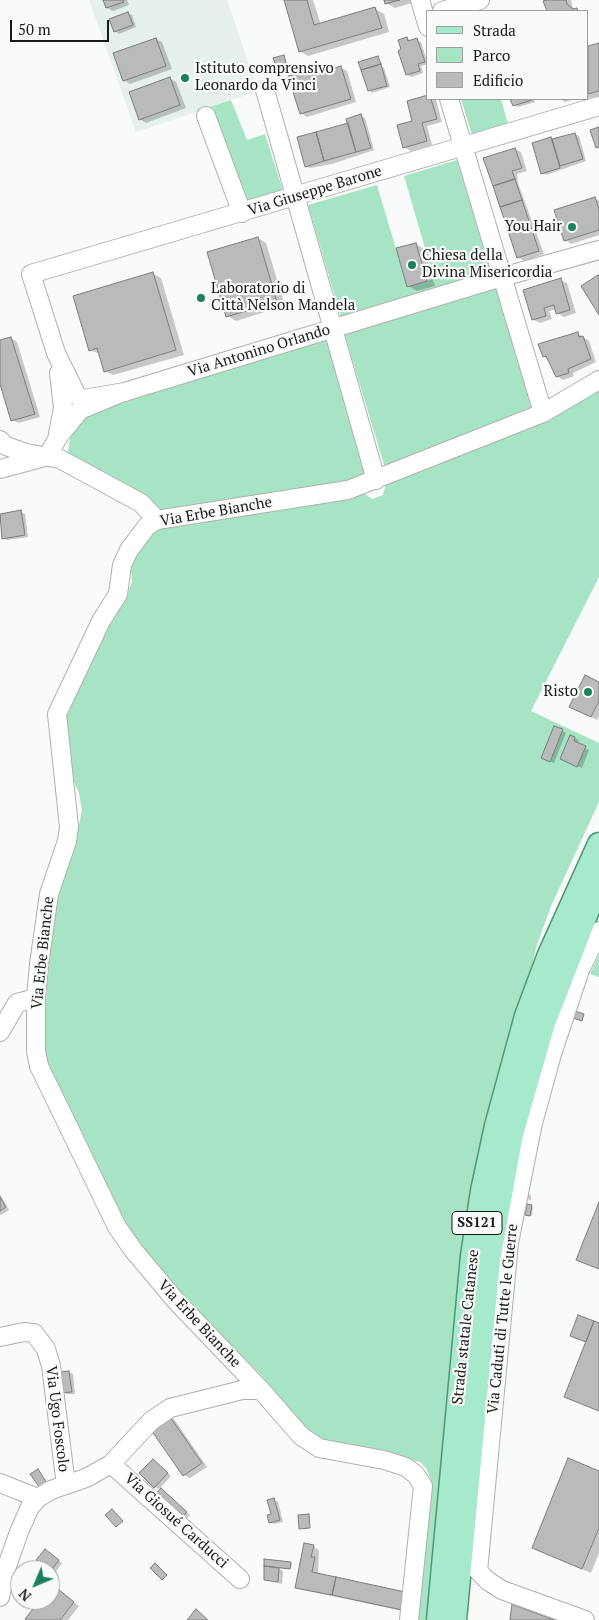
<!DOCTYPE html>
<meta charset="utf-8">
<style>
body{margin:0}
#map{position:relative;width:599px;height:1620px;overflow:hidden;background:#f8fbf9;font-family:"PT Serif",serif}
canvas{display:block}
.legend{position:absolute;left:426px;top:10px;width:162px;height:90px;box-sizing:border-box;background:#f8fbf9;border:1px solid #9ea19f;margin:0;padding:6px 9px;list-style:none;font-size:15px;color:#181918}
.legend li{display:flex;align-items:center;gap:10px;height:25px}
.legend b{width:25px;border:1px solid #9ea19f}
.north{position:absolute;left:10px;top:1560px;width:50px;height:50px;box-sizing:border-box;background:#f8fbf9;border:1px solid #9ea19f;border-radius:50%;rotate:225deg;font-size:14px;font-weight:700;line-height:20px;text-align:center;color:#181918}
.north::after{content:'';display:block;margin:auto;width:18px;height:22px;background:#1a815b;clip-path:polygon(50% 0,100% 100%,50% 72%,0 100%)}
.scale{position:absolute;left:10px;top:20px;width:99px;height:22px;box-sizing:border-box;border:2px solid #181918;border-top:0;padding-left:6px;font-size:15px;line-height:18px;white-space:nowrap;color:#181918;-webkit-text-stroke:4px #f8fbf9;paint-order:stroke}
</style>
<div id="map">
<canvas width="599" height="1620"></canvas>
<ul class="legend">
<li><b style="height:6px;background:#a6e9cc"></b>Strada</li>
<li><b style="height:14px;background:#a6e4c5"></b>Parco</li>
<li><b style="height:14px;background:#b8bbba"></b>Edificio</li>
</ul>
<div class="north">N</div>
<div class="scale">50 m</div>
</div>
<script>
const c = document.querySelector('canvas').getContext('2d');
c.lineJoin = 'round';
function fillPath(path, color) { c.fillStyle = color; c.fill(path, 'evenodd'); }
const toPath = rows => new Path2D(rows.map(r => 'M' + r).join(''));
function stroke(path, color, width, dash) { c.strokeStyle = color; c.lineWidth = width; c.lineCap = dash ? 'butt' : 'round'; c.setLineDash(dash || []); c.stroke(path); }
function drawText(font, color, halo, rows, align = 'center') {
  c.font = font + ' "PT Serif",serif'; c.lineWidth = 4.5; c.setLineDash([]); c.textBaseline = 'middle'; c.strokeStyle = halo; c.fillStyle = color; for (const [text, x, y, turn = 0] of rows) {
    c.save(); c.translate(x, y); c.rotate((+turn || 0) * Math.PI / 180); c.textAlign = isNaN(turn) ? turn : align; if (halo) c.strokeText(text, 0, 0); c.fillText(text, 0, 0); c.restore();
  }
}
fillPath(toPath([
 [89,0,227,0,258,91,136,132]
]), '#e6f1eb');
fillPath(toPath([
 [461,99,501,99,508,124,472,135],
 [231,100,247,140,265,134,283,191,246,202,210,107],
 [457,160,491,273,341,317,308,205,377,185,407,286,434,279,404,176],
 [496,286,532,408,385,468,344,332],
 [327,339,366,477,334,486,165,512,67,456,72,428,84,417,109,406],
 [599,390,599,577,531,711,599,743,599,802,551,906,537,945,525,992,429,1620,417,1620,431,1480,426,1468,420,1462,324,1442,305,1431,262,1376,181,1294,123,1224,44,1059,47,983,45,965,55,894,76,839,82,810,79,793,69,771,65,716,95,647,128,592,132,582,130,560,153,531,168,526,362,492,372,499,383,495,386,483,556,414],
 [599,955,599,977,590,974]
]), '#a6e4c5');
fillPath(toPath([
 [104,0,127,0,129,5,113,11,107,8],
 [285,0,313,0,321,25,375,9,384,14,389,32,308,56,300,51],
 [385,0,411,0,412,3,395,8,386,3],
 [550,0,571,0,573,9,581,11,548,11,545,2],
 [128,13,132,15,136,27,119,34,115,31],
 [156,39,162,42,172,69,130,84,124,80],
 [407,39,421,42,428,64,421,66,423,73,411,77,407,74,403,50],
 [599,44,599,96,586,99,588,47],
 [284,56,288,67,279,69,278,68],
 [378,57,380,66,384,68,390,87,372,93,369,90],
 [341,68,347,71,356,102,307,117,301,113,310,71,317,75],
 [170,79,176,82,186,108,146,123,140,119],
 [428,99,436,100,442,122,427,126,432,145,411,151,404,147,414,122],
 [512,99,534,99,535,102,518,107,514,105],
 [560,99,571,99,572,100,565,102],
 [361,116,365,118,374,150,332,164,310,168,306,166,349,124],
 [575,134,579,136,586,161,546,175,542,173,533,144],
 [515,149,521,152,527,171,517,174,518,183,544,254,524,261,518,257,485,159],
 [595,198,599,201,599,235,571,244,565,240],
 [258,238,266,243,285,306,236,321,228,316],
 [416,244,424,249,435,286,417,291,408,286],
 [153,274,161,278,184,355,113,375,105,371,100,354,90,350],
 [560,280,567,283,576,313,564,317,557,313,556,309,549,311,552,319,540,323,534,320,524,291],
 [577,333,589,341,596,362,573,373,574,376,563,380,557,376,549,360,544,356],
 [11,338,17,342,40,417,19,423,12,420,0,380,0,341],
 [21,512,25,514,28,537,7,540,3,538,0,515],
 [599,684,599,717,597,720,577,710],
 [562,730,566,733,554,763,547,760],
 [571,737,579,740,577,744,589,750,582,768,566,761],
 [0,1194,9,1210,1,1215,0,1214],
 [526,1194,531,1195,531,1200,526,1199],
 [528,1206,533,1207,532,1216,528,1215],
 [599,1325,599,1411,566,1397],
 [69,1372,73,1374,75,1394,67,1394,64,1392,62,1373],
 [168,1416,174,1419,207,1467,190,1478,184,1475],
 [153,1460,171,1476,159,1489,190,1515,185,1520,160,1490,155,1487],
 [599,1472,599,1553,591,1573,533,1548],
 [274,1500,278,1502,283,1522,274,1524,270,1522],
 [313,1546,319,1550,318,1575,408,1612,303,1590,297,1587],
 [49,1553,62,1563,55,1573,51,1571],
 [265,1560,292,1564,291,1569,276,1567,283,1571,282,1584,265,1579],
 [52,1586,79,1606,68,1620,29,1620,41,1600,50,1600,50,1589]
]), '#0003');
const building = toPath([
 [103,0,123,0,124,2,106,8,103,0],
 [284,0,307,0,314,25,375,7,382,28,299,52,284,0],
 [384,0,400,0,385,4,384,0],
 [546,0,566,0,567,4,573,9,577,8,578,11,547,11,543,1,546,0],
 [128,12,133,25,114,32,109,19,128,12],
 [407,37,408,41,417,38,425,62,418,64,420,71,406,75,398,51,401,49,398,40,407,37],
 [156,38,166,66,123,81,113,53,156,38],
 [599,43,599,91,588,94,588,46,599,43],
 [284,55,287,66,277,69,273,58,284,55],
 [378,56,381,64,361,70,358,62,378,56],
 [381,64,387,86,368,91,361,70,381,64],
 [341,66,351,99,300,114,288,76,311,70,312,75,341,66],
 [170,77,180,105,139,120,129,92,170,77],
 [428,95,428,99,431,99,437,119,422,123,427,141,403,148,397,125,412,121,407,101,428,95],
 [510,99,532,99,532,100,513,106,510,99],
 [361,114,371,148,356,152,346,119,361,114],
 [348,123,356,152,324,161,316,132,348,123],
 [599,127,599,147,596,148,590,130,599,127],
 [316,132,324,161,305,167,297,137,316,132],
 [575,133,583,159,560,166,552,139,575,133],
 [551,137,560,168,541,174,532,143,551,137],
 [515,148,522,168,512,171,515,179,493,186,483,158,515,148],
 [515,179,522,200,500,207,493,186,515,179],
 [595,197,599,209,599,230,564,241,554,210,595,197],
 [522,200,539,251,517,258,500,207,522,200],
 [258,237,277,302,226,317,207,252,258,237],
 [416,243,427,281,407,287,396,248,416,243],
 [153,272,176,350,104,372,97,348,89,351,73,296,153,272],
 [598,275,599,276,599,315,581,286,598,275],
 [561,278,570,310,556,314,554,305,544,308,546,316,532,320,523,290,561,278],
 [578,332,579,337,583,336,591,359,568,369,569,373,556,377,546,356,543,357,538,344,578,332],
 [11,337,35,414,11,421,0,384,0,340,11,337],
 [21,510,25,535,2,539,0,514,21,510],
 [585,675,599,682,599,701,591,717,569,707,585,675],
 [554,726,563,729,550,762,541,758,554,726],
 [570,735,575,737,574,741,586,746,577,767,560,759,570,735],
 [575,1011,584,1014,582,1021,573,1018,575,1011],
 [0,1197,6,1207,0,1211,0,1197],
 [599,1202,599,1269,576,1260,599,1202],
 [527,1204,532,1205,530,1216,525,1215,527,1204],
 [578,1315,594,1321,586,1342,570,1336,578,1315],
 [594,1321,599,1323,599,1411,564,1397,594,1321],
 [69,1371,72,1392,62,1393,60,1372,69,1371],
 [168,1414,202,1463,183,1476,149,1427,168,1414],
 [568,1458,599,1471,599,1528,582,1569,532,1548,568,1458],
 [153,1459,168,1473,154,1488,139,1473,153,1459],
 [38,1469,47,1483,40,1488,30,1474,38,1469],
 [161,1488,187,1512,180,1519,154,1496,161,1488],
 [274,1498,280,1520,269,1523,267,1515,271,1514,267,1500,274,1498],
 [112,1509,123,1521,116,1527,105,1515,112,1509],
 [309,1514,310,1528,299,1529,298,1515,309,1514],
 [304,1543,314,1545,311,1557,315,1557,312,1572,336,1577,332,1595,295,1588,304,1543],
 [45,1549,59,1560,50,1572,36,1560,45,1549],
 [264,1559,291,1562,290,1569,264,1566,264,1559],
 [155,1563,167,1575,162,1580,150,1568,155,1563],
 [264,1566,279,1568,278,1582,264,1580,264,1566],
 [336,1577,405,1592,402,1610,332,1595,336,1577],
 [52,1584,74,1602,60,1620,27,1620,25,1619,40,1600,50,1600,52,1584],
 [512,1604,554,1620,510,1620,512,1604],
 [196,1609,208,1620,187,1620,196,1609]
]);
fillPath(building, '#b8bbba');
stroke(building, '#7b7e7c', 1);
const minor = toPath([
 [420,0,428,27],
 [442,11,480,0],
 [265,90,376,480],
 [449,99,543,413],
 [206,116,242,213],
 [125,392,83,399,77,396,56,353,31,274,599,106],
 [58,434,63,408,59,373],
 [0,440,6,446,26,453,60,459,141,503,157,520],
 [0,469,48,456,58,437,80,410,121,393,502,277,599,250],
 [0,1032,17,1003,36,998],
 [0,1337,24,1332,34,1333,46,1349,51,1366,66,1485],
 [111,1464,240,1579],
 [0,1483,38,1498],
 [0,1597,7,1566,19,1532,30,1507,38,1498,51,1490,86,1478,111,1464,151,1421,170,1408,242,1390,261,1390],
 [409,1620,423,1486,416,1475,406,1467,384,1460,319,1448,301,1436,261,1390,176,1301,134,1251,117,1227,39,1066,36,1051,36,998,39,964,49,894,67,841,69,827,57,714,101,621,118,594,122,565,129,550,147,526,157,520,348,490,543,413,599,380],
 [585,1620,502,1590,488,1581,478,1571,509,1243,533,1123,552,1054,580,970,599,931]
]);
const major = toPath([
 [438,1620,472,1256,482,1191,496,1126,526,1016,548,957,599,844],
 [455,1620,489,1260,512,1134,544,1023,599,882]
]);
stroke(minor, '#aeb1af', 20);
stroke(major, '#4e9777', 25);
stroke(minor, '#fff', 18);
stroke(major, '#a6e9cc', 22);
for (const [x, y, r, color] of [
 [185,78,5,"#1a815b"],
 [572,227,5,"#1a815b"],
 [412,265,5,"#1a815b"],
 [201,298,5,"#1a815b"],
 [588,692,5,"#1a815b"]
]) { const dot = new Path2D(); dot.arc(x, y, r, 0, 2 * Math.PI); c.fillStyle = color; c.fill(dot); stroke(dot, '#f8fbf9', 2); }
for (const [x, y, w] of [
 [477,1223,50]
]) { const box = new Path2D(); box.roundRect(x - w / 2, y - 11.5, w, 23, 4); c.fillStyle = '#f8fbf9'; c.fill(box); stroke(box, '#181918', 1); }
drawText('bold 14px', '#181918', null, [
 ["SS121",477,1223]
]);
drawText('15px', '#181918', '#f8fbf9', [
 ["Istituto comprensivo",195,69],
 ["Leonardo da Vinci",195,86],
 ["You Hair",562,227,"right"],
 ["Chiesa della",422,256],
 ["Divina Misericordia",422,273],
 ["Laboratorio di",211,289],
 ["Città Nelson Mandela",211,306],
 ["Risto",578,692,"right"]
], 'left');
drawText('15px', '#181918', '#f8fbf9', [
 ["Via Giuseppe Barone",315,191,-17],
 ["Via Antonino Orlando",259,351,-17],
 ["Via Erbe Bianche",216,512,-10],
 ["Via Erbe Bianche",43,953,-84],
 ["Via Caduti di Tutte le Guerre",503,1319,-84],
 ["Via Erbe Bianche",199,1324,47],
 ["Strada statale Catanese",466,1327,-84],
 ["Via Ugo Foscolo",57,1419,83],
 ["Via Giosué Carducci",176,1521,42]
]);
</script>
